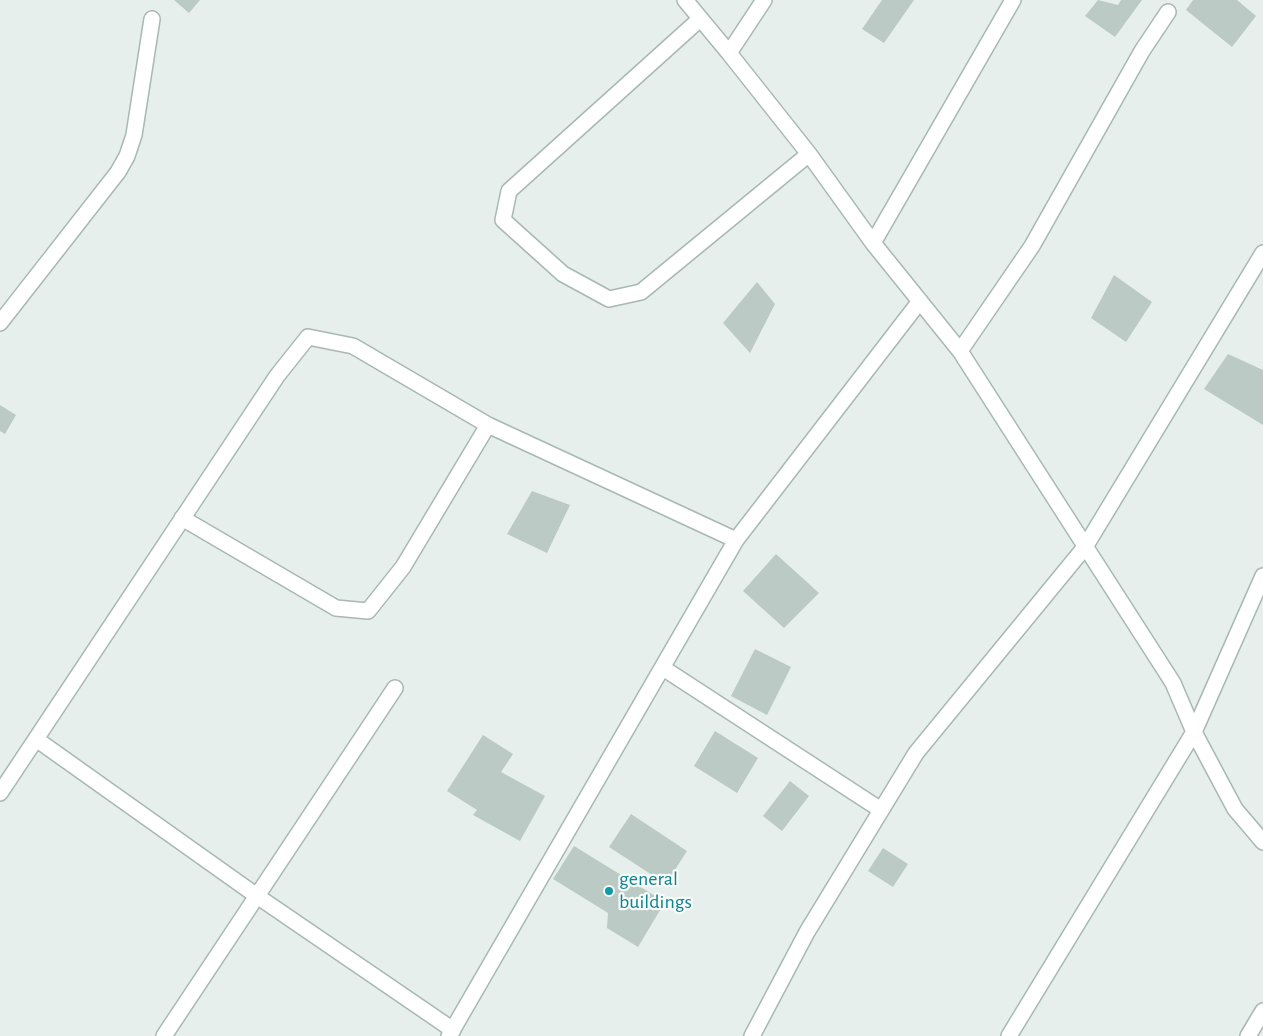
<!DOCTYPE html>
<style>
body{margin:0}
canvas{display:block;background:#e6efeb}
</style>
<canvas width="1263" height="1036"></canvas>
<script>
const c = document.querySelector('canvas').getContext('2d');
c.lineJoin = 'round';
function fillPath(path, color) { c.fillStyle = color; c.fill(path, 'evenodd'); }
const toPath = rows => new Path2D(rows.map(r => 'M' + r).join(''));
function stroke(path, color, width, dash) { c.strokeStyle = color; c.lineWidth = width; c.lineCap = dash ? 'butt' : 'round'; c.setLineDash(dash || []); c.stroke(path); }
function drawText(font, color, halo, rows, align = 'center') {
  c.font = font + ' "Alegreya Sans",sans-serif'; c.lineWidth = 4.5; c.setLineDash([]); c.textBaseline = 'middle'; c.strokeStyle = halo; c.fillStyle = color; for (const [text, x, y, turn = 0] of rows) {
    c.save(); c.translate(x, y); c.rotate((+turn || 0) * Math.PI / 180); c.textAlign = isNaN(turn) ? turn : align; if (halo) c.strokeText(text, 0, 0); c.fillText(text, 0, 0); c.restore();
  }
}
fillPath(toPath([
 [174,0,200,0,189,13],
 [882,0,914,0,884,43,862,29],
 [1098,0,1118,5,1121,0,1142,0,1115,37,1085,16],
 [1193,0,1237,0,1256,16,1232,47,1186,10],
 [1114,275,1152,302,1126,342,1091,318],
 [757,282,775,304,750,353,723,323],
 [1228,354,1263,370,1263,425,1204,389],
 [0,405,16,415,5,434,0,431],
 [532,491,570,505,547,553,507,534],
 [776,554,819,593,784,628,743,591],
 [755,649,791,667,767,715,731,696],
 [715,731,758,758,737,793,694,766],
 [483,735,513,754,501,772,545,796,520,841,473,815,477,810,447,791],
 [790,781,809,796,782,831,763,816],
 [631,814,687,851,666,884,609,847],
 [574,846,665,902,638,947,607,928,608,913,553,879],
 [883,848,908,864,893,887,868,871]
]), '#bbcac4');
const street = toPath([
 [685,0,729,53,809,154,873,243,960,351,1173,683,1194,732,1235,809,1263,842],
 [700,19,509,191,503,220,563,274,609,299,641,292,809,154],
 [729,53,764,0],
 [873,243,1013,0],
 [0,323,118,172,127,156,134,135,152,19],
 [960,351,1032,246,1142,51,1168,12],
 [182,518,336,608,368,611,403,567,488,425],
 [663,668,881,810],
 [36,739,257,896,453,1030],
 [0,793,277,376,308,337,353,346,488,425,736,540],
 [164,1036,395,688],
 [449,1036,736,540,920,301],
 [752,1036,807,932,916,753,1085,547,1263,253],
 [1009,1036,1194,732,1263,576],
 [1248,1036,1263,1011]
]);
stroke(street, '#a8b8b2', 18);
stroke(street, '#fff', 15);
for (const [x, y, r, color] of [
 [609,891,5,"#0f9aa8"]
]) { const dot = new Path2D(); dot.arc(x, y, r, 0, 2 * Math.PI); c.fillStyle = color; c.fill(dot); stroke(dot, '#f7fbf9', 2); }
drawText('20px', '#0d838f', '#f7fbf9', [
 ["general",619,879],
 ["buildings",619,902]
], 'left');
</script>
